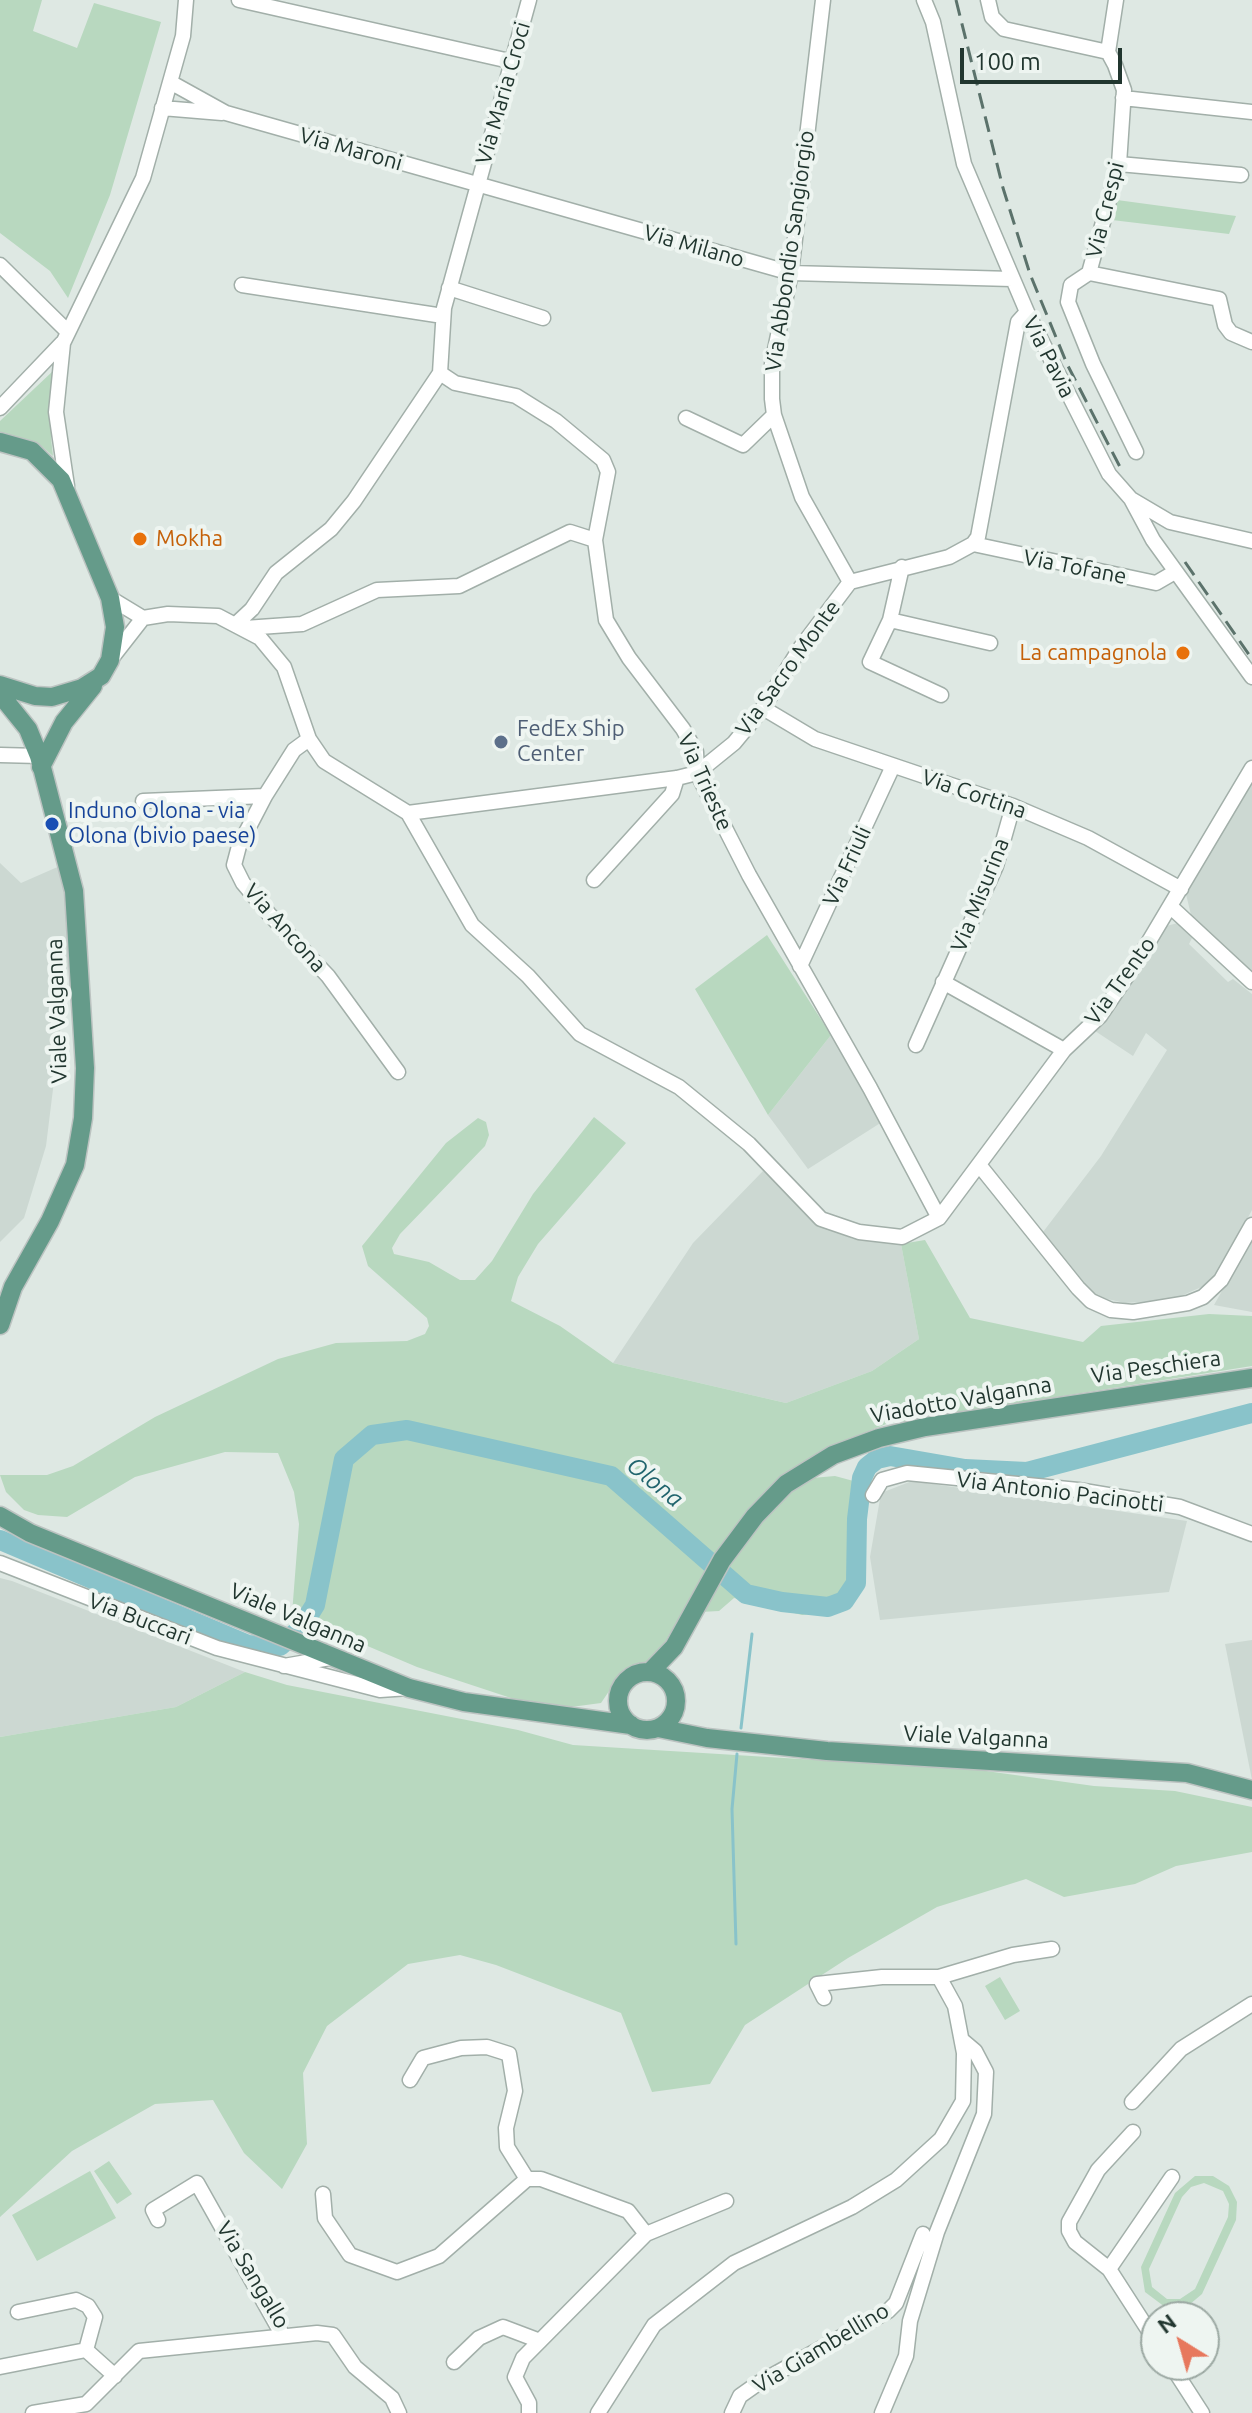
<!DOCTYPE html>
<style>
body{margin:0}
#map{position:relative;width:1252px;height:2413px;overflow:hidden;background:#dee8e3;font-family:Ubuntu,sans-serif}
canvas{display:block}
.north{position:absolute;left:1140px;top:2301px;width:80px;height:80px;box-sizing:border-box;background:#eef5f1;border:2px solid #9ca9a3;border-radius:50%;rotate:323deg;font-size:22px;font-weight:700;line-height:32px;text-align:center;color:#21362f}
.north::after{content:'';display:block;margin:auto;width:28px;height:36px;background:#e7785d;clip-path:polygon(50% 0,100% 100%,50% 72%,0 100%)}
.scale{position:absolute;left:960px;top:48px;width:162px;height:36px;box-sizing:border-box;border:4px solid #21362f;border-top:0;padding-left:10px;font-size:24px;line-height:28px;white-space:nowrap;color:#21362f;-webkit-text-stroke:6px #eef5f1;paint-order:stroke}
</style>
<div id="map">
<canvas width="1252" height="2413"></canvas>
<div class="north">N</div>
<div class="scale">100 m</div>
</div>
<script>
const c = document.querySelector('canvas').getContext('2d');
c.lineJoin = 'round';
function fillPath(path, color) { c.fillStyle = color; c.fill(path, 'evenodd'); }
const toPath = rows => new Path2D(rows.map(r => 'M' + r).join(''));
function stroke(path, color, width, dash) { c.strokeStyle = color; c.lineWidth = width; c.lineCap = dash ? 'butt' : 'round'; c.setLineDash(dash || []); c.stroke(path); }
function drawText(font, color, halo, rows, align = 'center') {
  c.font = font + ' Ubuntu,sans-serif'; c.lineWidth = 8; c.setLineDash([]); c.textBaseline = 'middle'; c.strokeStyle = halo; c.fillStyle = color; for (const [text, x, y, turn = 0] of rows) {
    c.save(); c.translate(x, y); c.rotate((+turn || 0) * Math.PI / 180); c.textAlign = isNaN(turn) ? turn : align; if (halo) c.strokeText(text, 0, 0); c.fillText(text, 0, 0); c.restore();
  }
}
fillPath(toPath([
 [1252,782,1252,973,1191,915,1186,894,1228,815,1242,801],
 [0,863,21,883,62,865,69,959,46,1146,24,1218,0,1242],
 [1178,923,1192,938,1189,944,1228,982,1233,979,1252,994,1252,1210,1223,1265,1206,1285,1172,1300,1125,1303,1094,1296,1043,1232,1101,1156,1167,1050,1146,1033,1133,1056,1092,1029,1166,926],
 [831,1035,882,1122,808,1169,768,1115],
 [763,1171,819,1223,853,1239,901,1244,919,1339,872,1371,786,1403,613,1363,693,1243],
 [1252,1238,1252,1312,1214,1305],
 [912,1481,1187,1521,1169,1592,880,1620,870,1557,881,1493],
 [0,1578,12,1581,245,1672,176,1707,0,1737],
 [1252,1640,1252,1780,1225,1644]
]), '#ccd8d2');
fillPath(toPath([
 [0,0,42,0,33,31,77,48,94,3,161,22,110,195,68,298,50,271,0,233],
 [1117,200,1236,216,1229,234,1112,220],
 [53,371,51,438,53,456,38,443,0,434,0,421],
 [767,935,831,1035,768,1115,695,989],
 [594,1117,626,1143,538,1244,518,1277,511,1301,560,1326,613,1363,786,1403,872,1371,919,1339,901,1244,925,1240,970,1318,1083,1342,1101,1326,1209,1314,1252,1316,1252,1366,886,1424,820,1451,778,1481,835,1476,872,1486,865,1515,862,1572,847,1610,802,1615,734,1598,719,1611,682,1613,655,1659,624,1669,601,1703,571,1707,514,1699,417,1667,292,1614,299,1524,294,1492,278,1453,225,1452,135,1477,67,1517,38,1515,24,1510,6,1492,0,1475,47,1475,73,1466,155,1417,278,1359,336,1343,407,1341,425,1334,429,1326,427,1318,368,1266,362,1246,446,1143,478,1118,486,1122,489,1135,485,1146,400,1234,392,1248,394,1254,429,1262,460,1280,475,1280,492,1261,533,1194],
 [245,1672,287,1685,518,1730,573,1745,979,1770,1094,1786,1175,1791,1252,1807,1252,1852,1176,1866,1135,1884,1064,1897,1026,1879,937,1907,848,1958,745,2025,710,2084,652,2092,621,2013,496,1965,460,1955,408,1964,327,2026,303,2073,307,2144,282,2189,244,2153,213,2100,155,2104,72,2151,0,2217,0,1737,176,1707],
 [1000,1977,1020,2011,1005,2020,985,1986],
 [109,2161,132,2194,117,2204,94,2171],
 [90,2171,116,2218,37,2261,12,2215],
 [1195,2176,1213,2176,1229,2186,1237,2202,1236,2220,1202,2294,1189,2305,1165,2307,1145,2292,1141,2267,1175,2193],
 [1204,2183,1223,2191,1229,2204,1228,2217,1195,2289,1180,2299,1167,2299,1152,2287,1149,2269,1182,2197,1191,2187]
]), '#b8d8bf');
stroke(toPath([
 [741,1728,752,1634],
 [736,1944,732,1809,737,1754]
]), '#89c3ca', 3);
stroke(toPath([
 [0,1540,248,1645,280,1646,300,1629,315,1605,344,1459,372,1435,407,1430,611,1476,746,1594,782,1602,828,1607,844,1601,856,1583,857,1519,862,1478,867,1467,877,1459,890,1456,965,1469,1027,1472,1252,1413]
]), '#89c3ca', 20);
const minor = toPath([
 [239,0,514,62],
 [823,0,791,273,772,364,772,399,774,415,802,497,850,582],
 [924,0,933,22,964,164,1027,312,1109,474,1131,499,1153,540,1252,677],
 [988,0,992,17,1004,29,1108,52,1115,65,1124,90,1119,164,1089,273,1219,299,1225,325,1231,333,1252,342],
 [1108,52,1116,0],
 [170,82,226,113,791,273,1012,279],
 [1123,98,1252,112],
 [162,108,222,113],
 [1119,164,1241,175],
 [0,265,67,331],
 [1089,273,1071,285,1068,302,1093,364,1136,452],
 [242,285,443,316],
 [449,288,543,318],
 [440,373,455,383,516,396,556,421,603,460,608,472,595,540,606,620,629,658,683,729,696,752,697,773,749,875,870,1088,939,1218],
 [0,408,62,343],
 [686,418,743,445,774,415],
 [67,486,56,412,63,343,143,178,183,36,186,0],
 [1131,499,1170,522,1252,541],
 [973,544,1156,583,1175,572],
 [902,567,890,620,870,662,941,695],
 [110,598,143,618,168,614,218,616,260,638,284,667,309,739,324,761,408,813,472,925,528,976,580,1034,679,1087,749,1144,821,1219,859,1232,902,1237,939,1218,1064,1050,1100,1016,1139,958,1252,768],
 [890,620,990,643],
 [237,623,252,609,276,573,331,529,354,501,440,373,444,308,529,0],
 [245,628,302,624,377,590,459,586,570,532,595,540],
 [111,659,143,618],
 [763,708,815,739,1013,806,1088,838,1181,889],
 [309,739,294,750,265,796,239,846,234,865,243,883,269,914,328,976,398,1072],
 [0,755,39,756],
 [143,801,265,796],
 [408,813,677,778,697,773,734,743,763,708,801,647,850,582,949,557,973,544,978,537,1018,322,1027,312],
 [594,880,672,794,677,778],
 [1171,907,1252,982],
 [800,966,893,766],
 [943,982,1064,1050],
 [916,1045,996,866,1013,806],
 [980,1166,1078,1288,1091,1301,1111,1310,1133,1312,1188,1303,1203,1297,1221,1280,1252,1225],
 [873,1495,882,1480,907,1473,1078,1490,1180,1507,1252,1534],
 [0,1563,217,1648,380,1690,409,1688],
 [284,1666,330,1658],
 [939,1977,1013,1955,1052,1949],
 [410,2080,423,2058,461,2048,487,2047,509,2054,515,2091,506,2128,507,2147,527,2179],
 [1132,2102,1181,2049,1252,2004],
 [1133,2132,1098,2170,1069,2222,1069,2231,1075,2242,1109,2269,1156,2342],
 [323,2194,325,2218,350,2255,397,2272,439,2256,527,2179,541,2179,628,2211,646,2234],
 [158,2220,153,2210,197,2183,283,2336],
 [1109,2269,1172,2177],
 [18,2312,76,2300,88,2306,95,2317,86,2350],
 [454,2362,479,2338,503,2327,540,2341],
 [1171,2365,1202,2413],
 [0,2367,86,2350,115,2376],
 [33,2413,86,2404,139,2351,317,2333,333,2335,355,2367,392,2398,399,2413],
 [529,2413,529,2403,515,2377,523,2358,646,2234,726,2201],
 [598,2413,654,2325,734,2263,852,2207,896,2180,941,2139,963,2101,964,2053,955,2006,939,1977,882,1977,817,1984,824,1998],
 [732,2413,740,2396,757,2384,888,2311,896,2303,923,2234],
 [882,2413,906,2356,910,2321,937,2232,984,2114,986,2072,975,2051,962,2040]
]);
const major = toPath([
 [0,442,32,451,61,480,110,598,115,627,110,660,101,676,82,688,52,697,35,696,0,685],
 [0,694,28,729,39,756,74,891,85,1068,83,1118,75,1165,50,1221,13,1287,0,1325],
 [41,767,64,722,93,686],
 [0,1516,30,1533,409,1688,464,1702,631,1725],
 [650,1672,674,1647,722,1560,755,1516,786,1484,833,1455,879,1438,925,1427,1252,1378],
 '618 1701a29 29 0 1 1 58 0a29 29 0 1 1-58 0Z',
 [658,1728,707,1738,827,1751,1187,1773,1252,1790]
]);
stroke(minor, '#a2afa9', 17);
stroke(major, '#bcc3c1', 21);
stroke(minor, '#fff', 14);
stroke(major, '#659b8a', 18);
stroke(toPath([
 [956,0,1003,188,1030,274,1067,364,1120,467],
 [1185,562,1252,659]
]), '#5b726b', 3, [16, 8]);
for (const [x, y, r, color] of [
 [140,539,8,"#e8710a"],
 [1183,653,8,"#e8710a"],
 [501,742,8,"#5c6f8a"],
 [52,824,8,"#1a4fb4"]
]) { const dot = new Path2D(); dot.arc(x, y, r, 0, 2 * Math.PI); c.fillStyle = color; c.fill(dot); stroke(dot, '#eef5f1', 3); }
drawText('22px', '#21362f', '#eef5f1', [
 ["Via Maria Croci",503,93,-74],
 ["Via Maroni",351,149,16],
 ["Via Crespi",1105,210,-76],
 ["Via Milano",694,246,16],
 ["Via Abbondio Sangiorgio",790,251,-82],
 ["Via Pavia",1049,357,63],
 ["Via Tofane",1075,567,11],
 ["Via Sacro Monte",788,668,-54],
 ["Via Trieste",705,782,66],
 ["Via Cortina",974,794,19],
 ["Via Friuli",847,866,-65],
 ["Via Misurina",980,895,-68],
 ["Via Ancona",285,928,48],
 ["Via Trento",1120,981,-54],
 ["Viale Valganna",57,1011,-92],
 ["Via Peschiera",1156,1367,-8],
 ["Viadotto Valganna",961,1400,-10],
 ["Via Antonio Pacinotti",1060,1492,7],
 ["Viale Valganna",298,1618,23],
 ["Via Buccari",140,1619,21],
 ["Viale Valganna",976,1737,3],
 ["Via Sangallo",253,2275,59],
 ["Via Giambellino",821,2348,-31]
]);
drawText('22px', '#c56008', '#eef5f1', [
 ["Mokha",156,539],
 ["La campagnola",1167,653,"right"]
], 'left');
drawText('22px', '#4e5e75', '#eef5f1', [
 ["FedEx Ship",517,729],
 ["Center",517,754]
], 'left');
drawText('22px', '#164399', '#eef5f1', [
 ["Induno Olona - via",68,811],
 ["Olona (bivio paese)",68,836]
], 'left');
drawText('italic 24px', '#20646d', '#eef5f1', [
 ["Olona",655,1482,39]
]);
</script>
